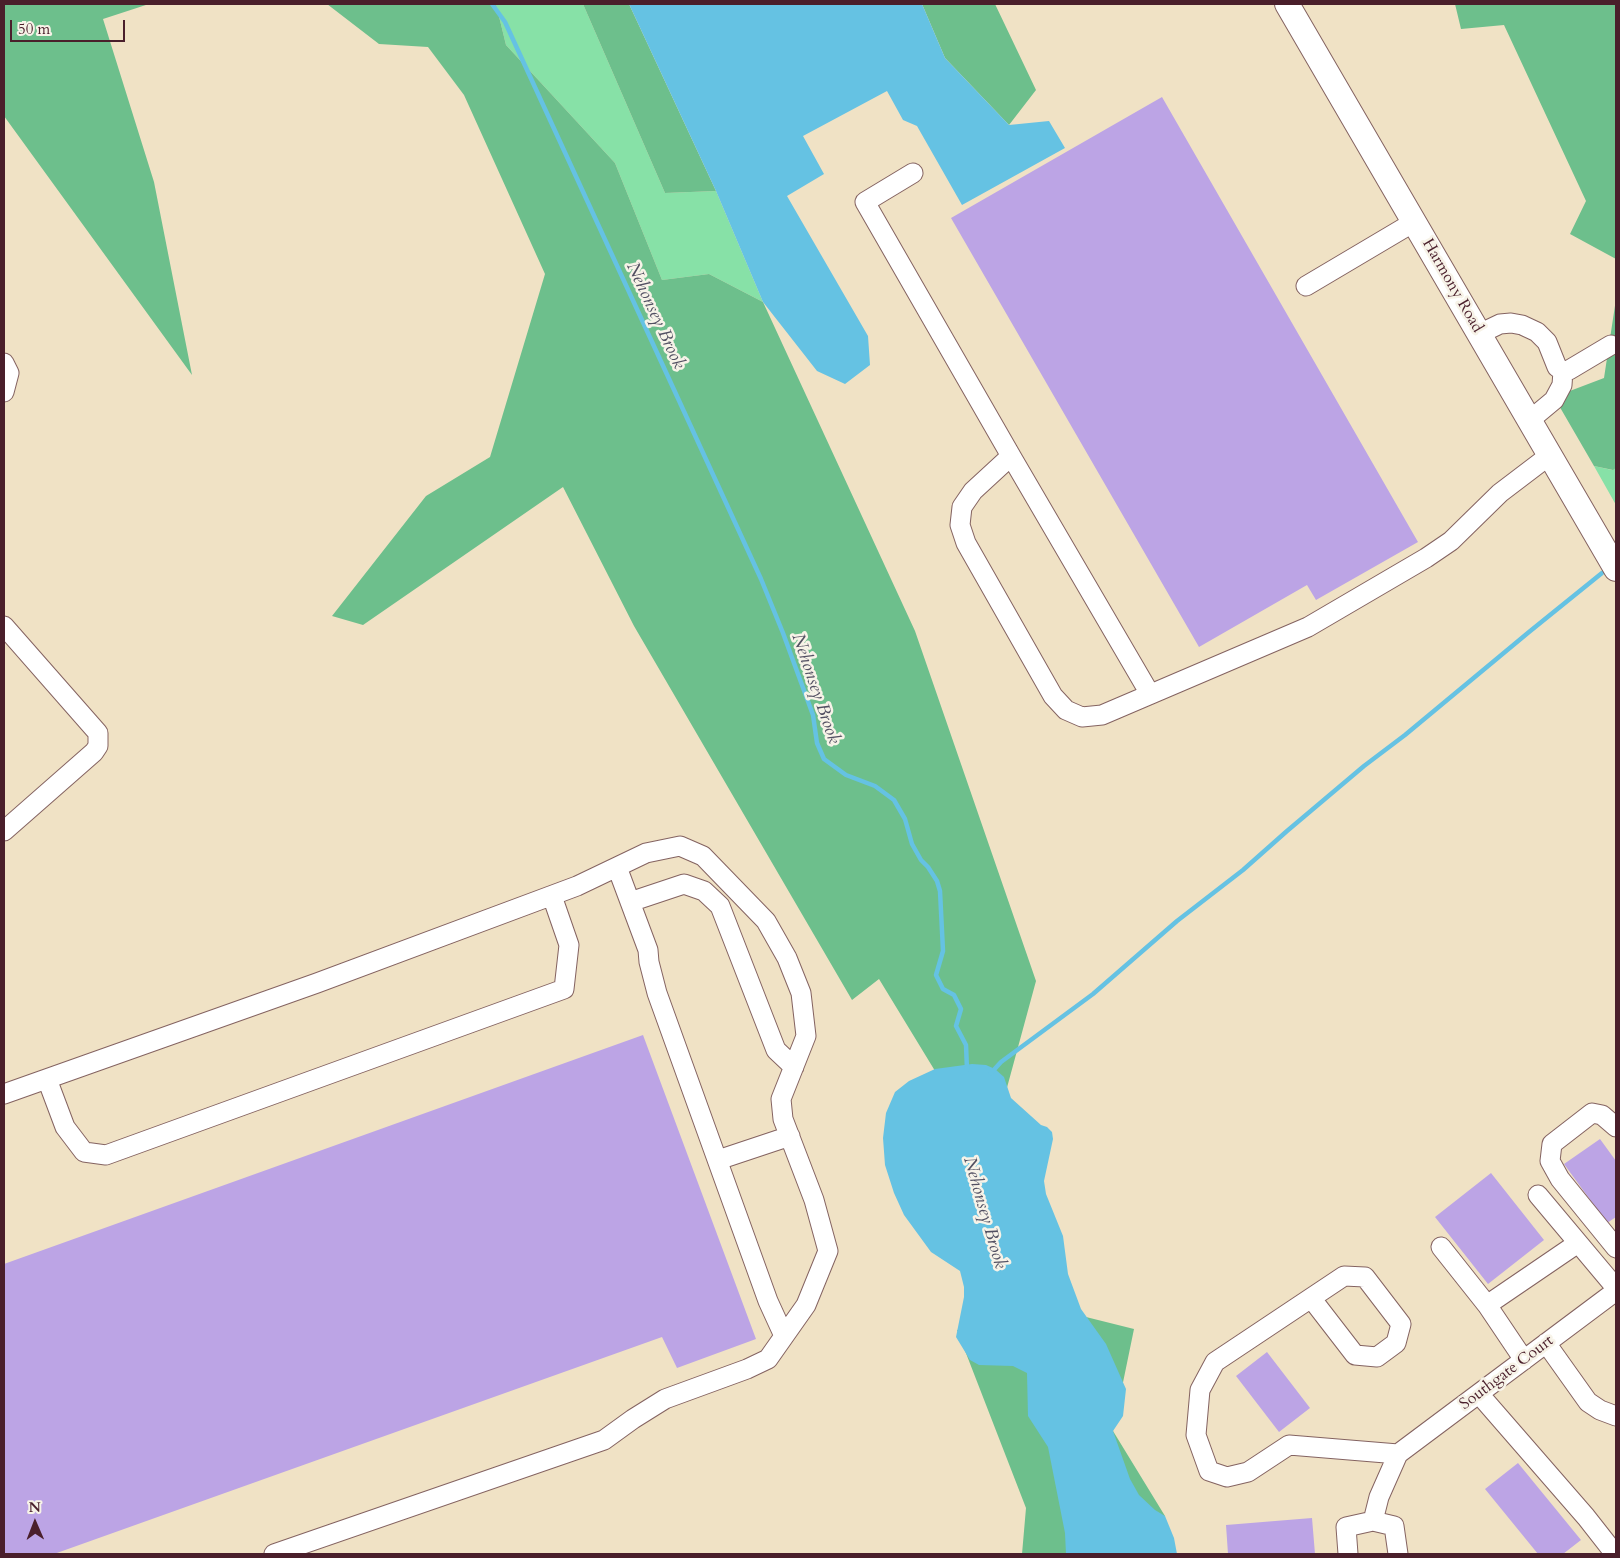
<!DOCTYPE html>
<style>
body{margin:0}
#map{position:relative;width:1620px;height:1558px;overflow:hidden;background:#f0e2c5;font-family:Cardo,serif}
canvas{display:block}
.frame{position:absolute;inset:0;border:5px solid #4a1f2b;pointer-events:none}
.north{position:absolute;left:10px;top:1498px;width:50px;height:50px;-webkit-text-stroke:4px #f7f3e8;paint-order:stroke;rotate:359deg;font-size:14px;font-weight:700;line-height:20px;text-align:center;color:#4a1f2b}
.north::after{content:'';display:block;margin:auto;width:18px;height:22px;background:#4a1f2b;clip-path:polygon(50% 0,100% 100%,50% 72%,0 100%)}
.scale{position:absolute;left:10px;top:20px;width:115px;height:22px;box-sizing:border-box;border:2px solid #4a1f2b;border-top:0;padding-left:6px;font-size:15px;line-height:18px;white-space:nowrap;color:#4a1f2b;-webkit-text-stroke:4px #f7f3e8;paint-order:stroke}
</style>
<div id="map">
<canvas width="1620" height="1558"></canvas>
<div class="frame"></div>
<div class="north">N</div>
<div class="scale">50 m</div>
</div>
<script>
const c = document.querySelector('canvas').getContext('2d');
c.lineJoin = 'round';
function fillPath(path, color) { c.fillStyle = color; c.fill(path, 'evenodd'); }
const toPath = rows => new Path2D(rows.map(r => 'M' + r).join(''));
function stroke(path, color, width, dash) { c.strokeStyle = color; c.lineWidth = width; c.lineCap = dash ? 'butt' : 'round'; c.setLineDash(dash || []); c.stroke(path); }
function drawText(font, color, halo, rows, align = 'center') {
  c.font = font + ' Cardo,serif'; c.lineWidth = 5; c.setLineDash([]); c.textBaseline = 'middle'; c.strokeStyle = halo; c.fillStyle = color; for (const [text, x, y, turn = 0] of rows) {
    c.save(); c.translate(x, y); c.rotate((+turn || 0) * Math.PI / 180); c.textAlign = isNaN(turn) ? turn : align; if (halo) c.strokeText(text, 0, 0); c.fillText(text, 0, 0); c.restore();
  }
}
fillPath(toPath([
 [496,4,583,4,665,193,716,191,763,302,709,274,662,280,615,163,506,45],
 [1594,466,1612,470,1616,468,1616,505]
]), '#87e1a7');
fillPath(toPath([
 [4,4,149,4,103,19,154,182,192,375,4,116],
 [327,4,496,4,506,45,615,163,662,280,709,274,763,302,915,631,1036,981,999,1117,943,1084,879,979,852,1000,634,626,563,487,363,625,332,616,426,496,490,457,545,274,464,95,428,47,379,44],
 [583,4,629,4,716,191,665,193],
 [922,4,995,4,1036,90,1009,125,945,58],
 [1455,4,1616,4,1616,259,1570,234,1586,201,1504,25,1461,29],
 [1616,299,1616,468,1613,470,1594,466,1554,397,1604,378],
 [1050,1308,1134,1329,1113,1431,1165,1516,1166,1554,1022,1554,1026,1508,957,1330]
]), '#6dbf8c');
fillPath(toPath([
 [629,4,922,4,945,58,1009,125,1049,121,1065,148,962,205,917,126,903,120,887,91,803,136,824,174,787,196,868,336,870,365,845,384,817,371,763,302,716,191],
 [972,1064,986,1065,995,1069,1004,1077,1011,1098,1041,1125,1047,1127,1052,1132,1053,1139,1044,1181,1046,1194,1063,1236,1068,1274,1081,1309,1106,1344,1126,1389,1123,1416,1113,1431,1130,1479,1139,1495,1155,1510,1165,1516,1174,1538,1177,1554,1066,1554,1065,1533,1048,1447,1028,1416,1027,1373,1013,1366,979,1365,970,1360,956,1337,964,1297,964,1287,960,1271,931,1252,904,1215,894,1193,885,1165,883,1138,886,1113,895,1092,909,1081,935,1069]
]), '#65c2e3');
stroke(toPath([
 [492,4,505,22,761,579,783,633,813,715,817,743,824,759,846,775,875,786,894,800,905,819,912,844,921,860,928,867,937,881,940,891,943,951,936,975,943,989,954,995,961,1009,956,1026,966,1045,967,1070],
 [991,1073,1001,1062,1093,994,1177,921,1243,870,1287,831,1364,766,1405,735,1529,632,1602,573]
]), '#65c2e3', 4.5);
fillPath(toPath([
 [1162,97,1418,542,1316,600,1307,585,1199,647,951,218],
 [643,1035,756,1339,677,1368,662,1337,54,1554,4,1554,4,1264],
 [1600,1139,1616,1161,1616,1217,1607,1223,1564,1164],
 [1491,1173,1544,1240,1488,1284,1435,1217],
 [1267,1352,1310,1408,1279,1432,1236,1376],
 [1518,1463,1581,1540,1563,1554,1538,1554,1485,1489],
 [1312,1518,1315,1554,1228,1554,1226,1525]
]), '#bca4e5');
const minor = toPath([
 [913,173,865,202,1011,456,973,491,962,507,960,525,966,543,1053,696,1066,710,1082,717,1102,715,1308,627,1426,558,1451,541,1500,493,1550,455],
 [1306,286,1414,222],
 [1479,334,1500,324,1511,323,1522,325,1537,332,1547,342,1557,367,1563,371,1569,370,1611,345],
 [4,363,9,373,4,392],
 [1530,420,1554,400,1562,385,1563,371],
 [1011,456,1150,694],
 [4,626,98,733,98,746,94,752,4,831],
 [617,867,648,950,649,962,657,993,768,1301,784,1336],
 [630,902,684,884,704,891,720,906,776,1050,794,1067],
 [47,1079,65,1127,84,1152,106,1155,564,989,569,945,552,896],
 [4,1094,317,983,577,886,646,853,680,846,703,856,766,921,787,958,801,993,806,1036,781,1099,783,1119,814,1200,828,1251,806,1305,768,1359,747,1369,665,1399,633,1419,604,1440,274,1554],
 [1616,1127,1602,1115,1592,1113,1552,1144,1550,1161,1560,1179,1616,1248],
 [718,1160,790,1136],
 [1538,1195,1616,1288],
 [1441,1247,1487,1305,1524,1360],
 [1311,1298,1355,1355,1377,1357,1396,1343,1401,1324,1365,1277,1344,1276,1215,1362,1200,1390,1196,1435,1209,1471,1227,1477,1248,1472,1289,1445,1398,1454],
 [1487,1305,1578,1243],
 [1546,1343,1588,1402,1600,1410,1616,1416],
 [1479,1394,1586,1517,1615,1554],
 [1398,1454,1616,1291],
 [1373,1521,1379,1497,1398,1454],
 [1348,1554,1346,1527,1373,1521,1394,1526,1398,1554]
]);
const major = toPath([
 [1287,4,1616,569]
]);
stroke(minor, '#846361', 21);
stroke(major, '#846361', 26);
stroke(minor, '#fff', 19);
stroke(major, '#fff', 24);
drawText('16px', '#4a1f2b', '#f7f3e8', [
 ["Harmony Road",1452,286,60],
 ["Southgate Court",1507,1373,-37]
]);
drawText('italic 18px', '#525062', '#f7f3e8', [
 ["Nehonsey Brook",655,316,65],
 ["Nehonsey Brook",815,689,71],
 ["Nehonsey Brook",984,1213,74]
]);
</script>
